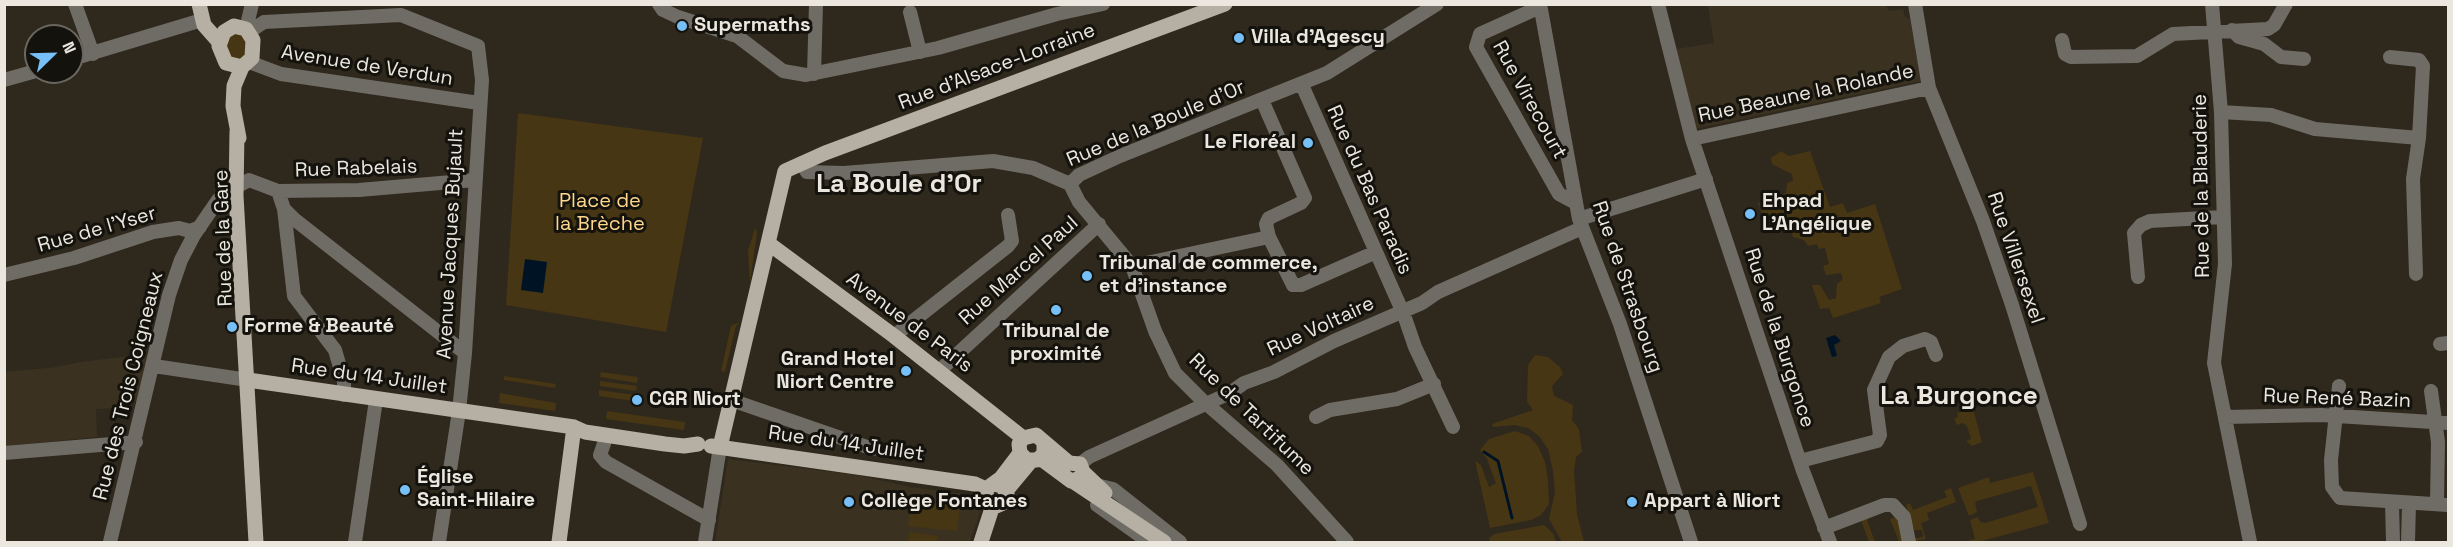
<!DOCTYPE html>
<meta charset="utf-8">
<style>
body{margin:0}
#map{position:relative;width:2453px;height:547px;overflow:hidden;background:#2f281d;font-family:"Space Grotesk",sans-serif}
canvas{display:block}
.frame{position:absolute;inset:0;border:6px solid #ebe7df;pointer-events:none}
.north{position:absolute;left:24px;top:24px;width:60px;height:60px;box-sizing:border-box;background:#14120c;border:2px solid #6a6760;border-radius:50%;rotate:67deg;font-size:16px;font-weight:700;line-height:24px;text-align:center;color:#ebe7df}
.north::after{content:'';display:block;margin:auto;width:21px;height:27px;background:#77bff7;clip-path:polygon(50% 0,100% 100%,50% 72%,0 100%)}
</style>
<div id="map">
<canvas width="2453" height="547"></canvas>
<div class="frame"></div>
<div class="north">N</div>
</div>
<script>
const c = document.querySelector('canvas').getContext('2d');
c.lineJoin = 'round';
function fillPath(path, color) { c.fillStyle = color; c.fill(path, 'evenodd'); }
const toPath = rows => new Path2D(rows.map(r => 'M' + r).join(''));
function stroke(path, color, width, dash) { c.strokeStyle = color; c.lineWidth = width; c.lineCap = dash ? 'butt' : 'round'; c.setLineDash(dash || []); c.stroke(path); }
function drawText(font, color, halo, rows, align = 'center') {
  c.font = font + ' "Space Grotesk",sans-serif'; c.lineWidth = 6; c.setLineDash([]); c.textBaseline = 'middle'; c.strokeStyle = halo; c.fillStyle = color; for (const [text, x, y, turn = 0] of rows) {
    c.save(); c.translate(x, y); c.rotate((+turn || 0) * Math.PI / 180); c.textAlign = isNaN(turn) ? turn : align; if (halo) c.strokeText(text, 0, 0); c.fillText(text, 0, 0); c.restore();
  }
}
fillPath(toPath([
 [1708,5,1886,5,1889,11,1903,9,1905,17,1910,19,1921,81,1695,129,1676,49,1714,43],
 [147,354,137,401,118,401,118,408,96,409,97,437,5,446,4,372,57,367,80,362],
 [728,459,857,475,910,487,973,495,981,509,970,542,715,542]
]), '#3a3120');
fillPath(toPath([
 [232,32,246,35,248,57,233,63,223,42],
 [518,113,703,138,666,332,506,305],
 [1781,151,1789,156,1810,151,1830,207,1843,203,1847,213,1875,204,1902,289,1879,297,1881,303,1833,318,1829,308,1820,309,1812,285,1820,285,1829,300,1836,298,1837,284,1843,279,1841,273,1826,275,1823,266,1829,264,1825,248,1819,249,1817,244,1808,246,1804,240,1793,237,1789,225,1775,228,1771,217,1764,219,1758,203,1786,193,1787,183,1793,181,1792,174,1772,164,1771,158],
 [755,228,757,232,750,283,748,251],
 [740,322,736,326,725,372,721,371,731,326],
 [1535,355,1548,357,1560,367,1563,374,1552,386,1554,396,1573,405,1572,420,1579,429,1582,452,1576,457,1574,471,1577,514,1584,542,1562,542,1549,519,1555,492,1553,471,1548,449,1539,436,1528,428,1514,425,1493,427,1492,424,1533,410,1527,402,1528,365],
 [601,372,638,377,637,383,600,377],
 [504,376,556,384,555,388,504,380],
 [600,381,637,386,636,391,600,386],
 [599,390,635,395,634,401,599,396],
 [500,393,556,403,555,411,499,403],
 [1973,408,1982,442,1972,446,1966,441,1971,439,1967,426,1963,423,1957,425,1954,419,1958,417,1957,413],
 [607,411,685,422,684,430,606,419],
 [1515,431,1529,436,1538,446,1545,462,1548,480,1549,504,1541,515,1531,520,1490,528,1475,461,1481,465,1489,487,1496,483,1487,459,1480,450,1489,439],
 [2033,472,2049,523,1978,542,1961,542,1975,539,1970,520,1978,517,1980,522,1985,523,2038,507,2031,486,1977,501,1975,503,1977,512,1969,516,1958,488,1989,477,1990,483],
 [1951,488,1956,502,1927,513,1929,520,1921,523,1926,539,1915,541,1915,538,1923,537,1922,530,1914,530,1906,505,1910,503,1913,510,1947,497,1944,491],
 [912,501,960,506,957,531,908,526],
 [1873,515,1867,520,1875,542,1869,542,1861,520],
 [1898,516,1903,542,1899,542,1890,519],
 [1544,525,1553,533,1556,542,1490,542,1489,538,1494,534],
 [909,532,938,536,937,542,908,542]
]), '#473613');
fillPath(toPath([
 [525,259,547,262,543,293,521,290],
 [1835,335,1841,341,1834,345,1837,356,1832,357,1826,338]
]), '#001324');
stroke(toPath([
 [1484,452,1498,461,1512,518]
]), '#001324', 3);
stroke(toPath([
 [75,4,93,54],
 [659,4,663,10,678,17,737,36,783,71,806,75,938,48,1057,14,1103,4],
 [1540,4,1579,219,1620,324,1691,542],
 [1658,4,1692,139,1803,471,1830,542],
 [1915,4,1929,88,1983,221,2012,305,2080,524],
 [2212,4,2221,112,2225,264,2214,363,2250,542],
 [1540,7,1480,34,1476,47,1559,194,1576,203],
 [910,12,920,52],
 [246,29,252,4],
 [2232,30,2239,37,2264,44,2281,57,2304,59],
 [249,32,264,22,401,15,478,46,482,80,465,353,459,411,439,542],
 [2062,40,2065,54,2071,57,2137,56,2173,34,2268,29,2274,25,2286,4],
 [2390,57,2419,60,2423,66,2419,138,2413,179,2416,274],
 [72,59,202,20],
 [249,62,281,74,479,103],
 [814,74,816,4],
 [4,80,36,71],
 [1302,85,1404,315,1415,347,1453,427],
 [1262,100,1305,198,1301,203,1269,218,1266,224,1269,237,1293,285,1301,285,1376,252],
 [2221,112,2271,115,2315,129,2419,138],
 [1692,139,1929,88],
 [802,163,807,172,844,173,993,161,1033,168,1070,184],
 [242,184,249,180,278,191,359,190,475,180],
 [1070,184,1079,202,1132,266,1155,331,1175,373,1202,400,1277,465,1347,542],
 [1070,184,1079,175,1120,156,1327,73,1437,4],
 [278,191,284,209,294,219,465,353],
 [284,209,294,296,335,350,344,381,344,395],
 [1579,219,1706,179],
 [1132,266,1269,237],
 [4,275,74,258,153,232,179,228,190,231,200,227],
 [2138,277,2134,233,2141,225,2150,221,2223,217],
 [894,336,1008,246,1012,241,1008,215],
 [2440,344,2448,343],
 [154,366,248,380],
 [939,371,1099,224],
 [2339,386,2331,460,2332,487,2340,498,2448,505],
 [2431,391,2438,442,2437,503],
 [731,400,873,449],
 [1316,417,1330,410,1397,399,1434,384],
 [2225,417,2321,415,2448,423],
 [607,435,600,455,606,462,709,520],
 [4,453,136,442],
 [1800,461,1877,441,1880,435,1874,390,1889,357,1903,346,1925,339,1931,342,1936,355],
 [1080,464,1089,457,1230,393,1244,383,1274,372,1334,341,1422,303,1438,292,1582,228],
 [1096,485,1113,489,1180,542],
 [2392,503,2393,542],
 [1097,505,1149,542],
 [1824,528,1884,505,1893,505,1904,517,1909,542],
 [110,542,169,295,181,260,194,235,218,200,235,186],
 [355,542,376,400],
 [705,542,720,447],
 [2408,542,2409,504]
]), '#6f6c66', 14);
stroke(toPath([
 [199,4,204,25,219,42],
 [234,26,246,29,253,40,252,58,242,67,226,63,219,46,224,32,234,26],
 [237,131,236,196,256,542],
 [239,138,233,106,234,86,242,67],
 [768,243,894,336,1023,438],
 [248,380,574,427,585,432,665,444,684,446,698,444],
 [1044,444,1044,454,1037,460,1027,460,1020,453,1019,444,1023,438,1036,435,1069,463],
 [711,446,975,484,986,489],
 [720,447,785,171,825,153,1225,4],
 [1040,458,1071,481,1081,478],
 [1069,463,1080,464,1083,472,1105,493],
 [1074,482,1164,542],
 [994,484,1002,486,1007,494,1003,503,996,506,987,502,986,489,1001,478,1020,453],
 [1006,491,1031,461],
 [559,542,574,427],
 [981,542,993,505]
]), '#b6afa3', 15);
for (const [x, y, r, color] of [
 [682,26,6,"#77bff7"],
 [1239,38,6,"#77bff7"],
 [1308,143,6,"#77bff7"],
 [1750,214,6,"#77bff7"],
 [1087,276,6,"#77bff7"],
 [1056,310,6,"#77bff7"],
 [232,327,6,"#77bff7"],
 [906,371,6,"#77bff7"],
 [637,400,6,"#77bff7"],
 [405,490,6,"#77bff7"],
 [849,502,6,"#77bff7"],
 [1632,502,6,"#77bff7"]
]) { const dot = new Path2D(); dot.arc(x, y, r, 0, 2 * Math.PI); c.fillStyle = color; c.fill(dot); stroke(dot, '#14120c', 2); }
drawText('bold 20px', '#ebe7df', '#14120c', [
 ["Supermaths",694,26],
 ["Villa d'Agescy",1251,38],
 ["Le Floréal",1296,143,"right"],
 ["Ehpad",1762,202],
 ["L'Angélique",1762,225],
 ["Tribunal de commerce,",1099,264],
 ["et d'instance",1099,287],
 ["Forme & Beauté",244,327],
 ["Tribunal de",1056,332,"center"],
 ["proximité",1056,355,"center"],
 ["Grand Hotel",894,360,"right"],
 ["Niort Centre",894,383,"right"],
 ["CGR Niort",649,400],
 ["Église",417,478],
 ["Saint-Hilaire",417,501],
 ["Collège Fontanes",861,502],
 ["Appart à Niort",1644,502]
], 'left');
drawText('20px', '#ebe7df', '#14120c', [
 ["Avenue de Verdun",367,66,9],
 ["Rue d'Alsace-Lorraine",997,67,-21],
 ["Rue Beaune la Rolande",1806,94,-12],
 ["Rue Virecourt",1529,100,61],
 ["Rue de la Boule d'Or",1156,124,-23],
 ["Rue Rabelais",356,169,-2],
 ["Rue de la Blauderie",2202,186,-91],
 ["Rue du Bas Paradis",1369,190,66],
 ["Rue de l'Yser",97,230,-16],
 ["Rue de la Gare",224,238,-92],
 ["Avenue Jacques Bujault",451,244,-87],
 ["Rue Villersexel",2015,258,71],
 ["Rue Marcel Paul",1019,271,-42],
 ["Rue de Strasbourg",1627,287,71],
 ["Avenue de Paris",909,323,37],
 ["Rue Voltaire",1321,327,-25],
 ["Rue de la Burgonce",1779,338,72],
 ["Rue du 14 Juillet",369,377,8],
 ["Rue des Trois Coigneaux",129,386,-76],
 ["Rue René Bazin",2337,399,2],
 ["Rue de Tartifume",1251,415,44],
 ["Rue du 14 Juillet",846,444,8]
]);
drawText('20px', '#fed78c', '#14120c', [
 ["Place de",600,202],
 ["la Brèche",600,225]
]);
drawText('bold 26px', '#ebe7df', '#14120c', [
 ["La Boule d'Or",899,185],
 ["La Burgonce",1959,397]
]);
</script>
